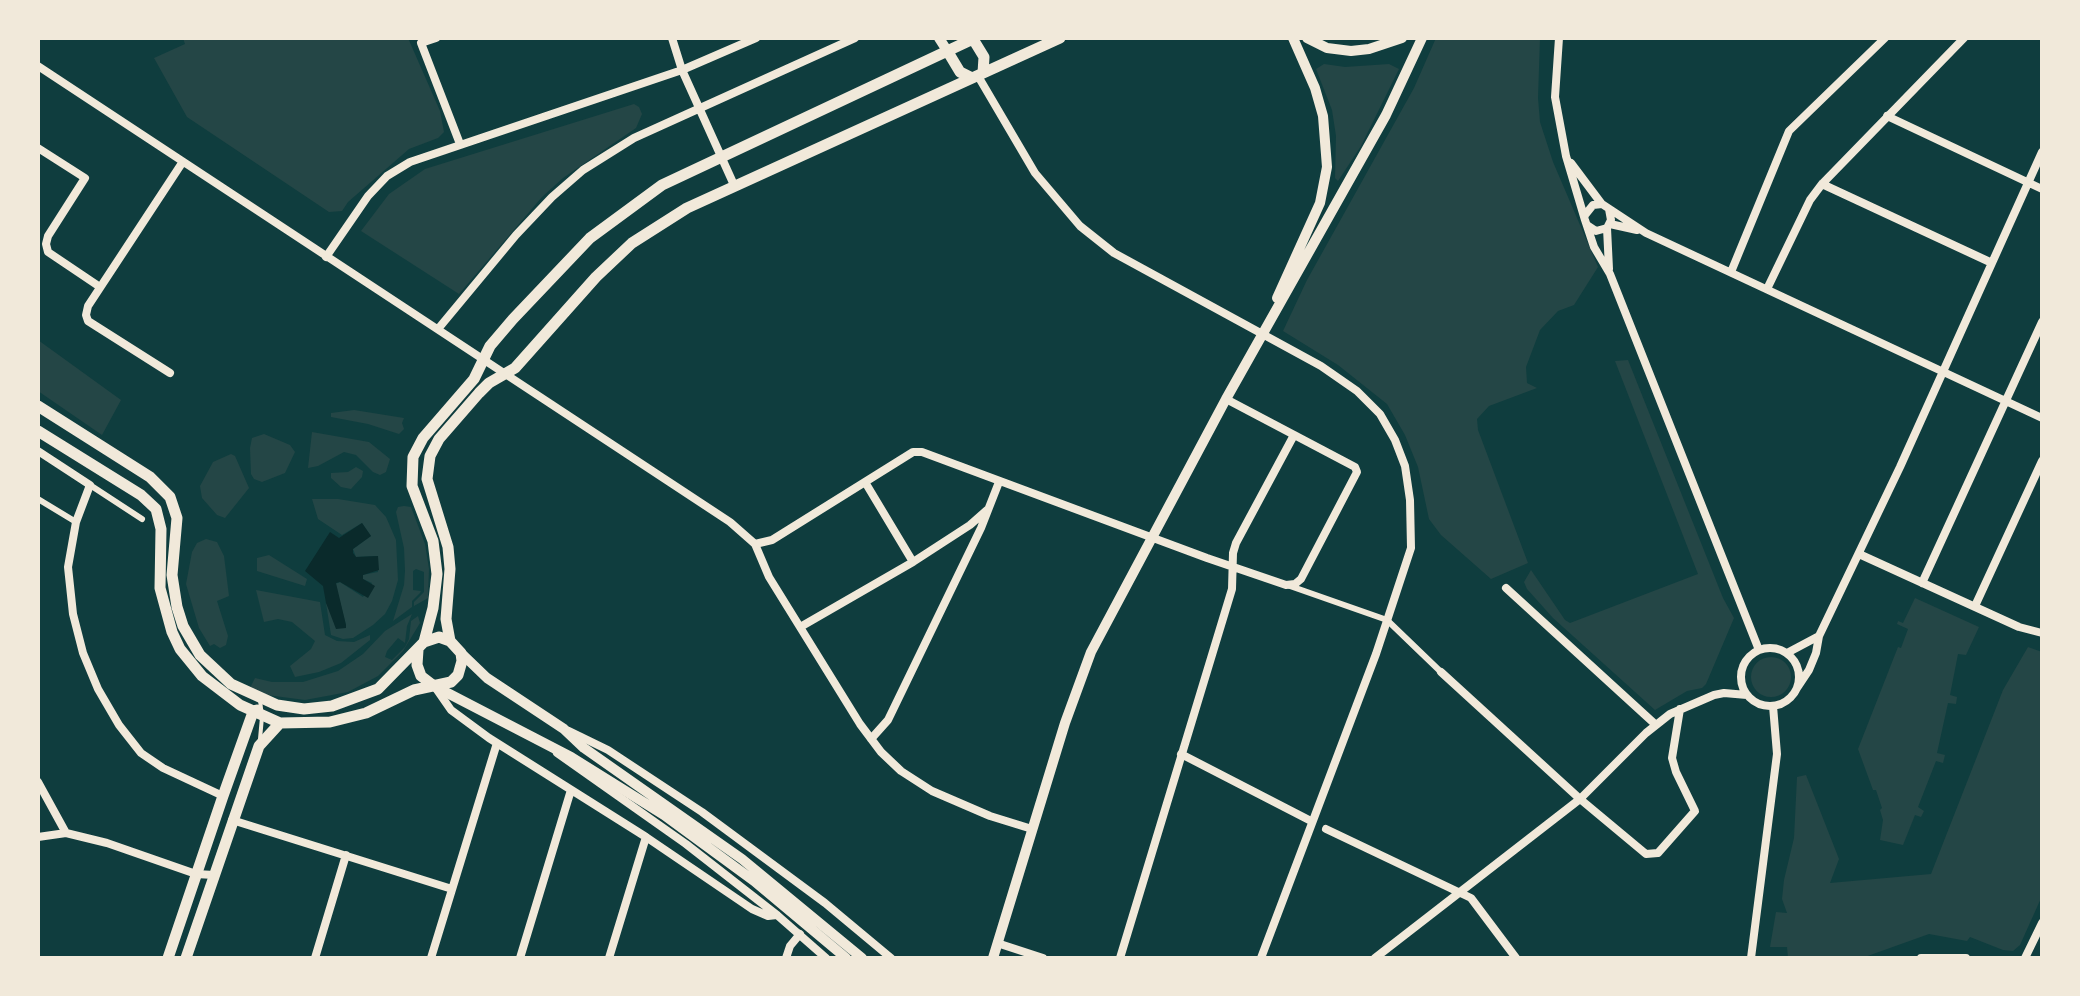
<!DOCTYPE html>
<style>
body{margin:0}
#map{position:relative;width:2080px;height:996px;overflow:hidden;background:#0f3d3e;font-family:"Titillium Web",sans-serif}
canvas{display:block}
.frame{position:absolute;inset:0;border:40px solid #f1e9da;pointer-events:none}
</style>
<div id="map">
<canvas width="2080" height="996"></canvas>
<div class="frame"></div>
</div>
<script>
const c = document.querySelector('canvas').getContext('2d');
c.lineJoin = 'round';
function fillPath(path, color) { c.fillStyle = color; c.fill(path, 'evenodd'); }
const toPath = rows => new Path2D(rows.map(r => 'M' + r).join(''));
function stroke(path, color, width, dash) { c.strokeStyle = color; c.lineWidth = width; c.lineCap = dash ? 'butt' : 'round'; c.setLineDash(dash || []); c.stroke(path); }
fillPath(toPath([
 [183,38,408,38,440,111,444,132,438,138,409,149,348,202,342,211,329,212,187,117,154,58,185,44],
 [1436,38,1540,38,1538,98,1540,122,1553,162,1598,267,1574,305,1558,311,1540,330,1526,367,1527,383,1537,388,1489,406,1477,419,1478,430,1528,563,1491,579,1441,535,1429,519,1418,467,1405,435,1387,404,1338,365,1283,331,1307,280,1414,88],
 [1324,64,1345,67,1389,64,1399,69,1361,146,1338,181,1335,178,1336,136,1332,110,1316,69],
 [634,104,639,107,642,114,636,128,563,178,542,197,459,294,361,231,389,194,425,169],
 [38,340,121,400,102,435,38,391],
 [1628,360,1723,598,1734,618,1706,684,1702,688,1687,691,1655,710,1553,618,1527,589,1524,582,1531,570,1565,620,1570,623,1698,574,1615,361],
 [354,410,404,418,402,423,404,429,399,434,368,424,331,417,331,413],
 [312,432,369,442,390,459,386,472,380,475,373,472,356,455,344,452,318,466,308,468],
 [264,434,290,445,295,452,285,473,262,482,254,479,251,474,250,448,252,438],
 [231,454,235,456,249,488,225,518,217,515,202,498,200,486,213,462],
 [356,467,363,471,362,477,351,489,341,487,331,478,331,473,348,472],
 [312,499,338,499,375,505,386,517,396,540,398,580,392,601,385,614,373,625,353,638,343,639,331,635,326,603,346,625,335,584,340,582,363,597,372,583,363,579,362,575,378,572,376,556,356,557,353,549,371,536,362,523,342,535,318,519],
 [404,506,411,507,425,544,429,569,428,595,428,598,414,606,414,602,424,592,424,572,416,569,413,571,413,590,421,591,420,593,412,601,412,607,393,621,404,585,405,571,404,548,396,512,398,507],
 [206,539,217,542,224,556,229,596,217,601,228,636,226,645,220,648,214,644,210,646,199,628,186,584,192,552,197,543],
 [269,555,307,579,305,586,257,571,257,558],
 [256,590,320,602,325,635,337,641,354,642,370,635,370,640,341,663,319,672,295,677,290,666,311,649,315,641,292,622,278,619,264,622],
 [1915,598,1979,627,1966,655,1958,654,1950,695,1957,697,1956,704,1948,703,1937,753,1945,755,1943,763,1936,761,1918,807,1924,811,1921,817,1915,815,1903,845,1880,840,1883,820,1880,810,1882,808,1876,790,1873,790,1858,749,1898,647,1901,648,1908,629,1897,624,1898,621,1903,623],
 [412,614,407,626,405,643,398,638,387,651,385,657,392,660,405,647,409,639,411,621,418,616,420,623,403,651,378,676,348,692,305,700,267,695,250,688,255,678,272,682,303,682,338,671,363,654,385,631],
 [2028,647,2042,652,2042,896,2020,945,2013,951,2003,950,1970,937,1967,941,1929,934,1862,958,1788,958,1787,947,1770,947,1776,912,1787,913,1782,899,1784,880,1794,838,1797,777,1806,775,1839,859,1830,883,1931,874,2003,690],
 '1751 677a20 20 0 1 1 40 0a20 20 0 1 1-40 0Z'
]), '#244646');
fillPath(toPath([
 [362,523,371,536,353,549,353,553,356,557,378,556,379,570,363,575,363,579,375,586,368,598,340,582,336,583,346,625,346,628,336,629,326,603,323,586,305,571,330,532,339,538]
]), '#0a2a2b');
stroke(toPath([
 [260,739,262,717,260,700]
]), '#f1e9da', 4);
stroke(toPath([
 [90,485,142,519],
 [38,499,76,522],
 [1290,586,1387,620,1441,672]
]), '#f1e9da', 6);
stroke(toPath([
 [436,38,421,43,460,144],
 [672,38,682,70,734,185],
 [1559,38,1555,97,1566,156,1585,220,1594,247,1610,274,1759,650],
 [38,66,730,522,755,544,769,577,860,724,881,752,901,771,932,791,990,816,1032,829],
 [978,76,1035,173,1080,226,1114,253,1321,366,1357,391,1380,414,1395,440,1405,466,1410,500,1411,548,1376,654,1261,958],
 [1887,116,2042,189],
 [38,148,85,178,48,236,46,244,48,252,100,287],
 [1571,163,1601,203],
 [1822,184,1992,263],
 [1585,215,1593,205,1602,204,1646,233,2042,418],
 [1610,224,1637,230],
 [1587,225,1596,231,1607,228,1611,220,1609,209],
 [1607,228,1609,269],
 [326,257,368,196,387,176,410,162,682,70,756,38],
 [1731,272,1789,131,1885,38],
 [1767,289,1810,200,1822,184,1964,38],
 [438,329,516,235,552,197,583,170,634,138,855,38],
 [170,373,88,321,86,315,88,306,182,163],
 [38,451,90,485,76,522,68,567,73,614,83,653,98,689,119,725,141,753,163,768,223,796],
 [865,482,913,562],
 [755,544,772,540,913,452,922,452,1207,558,1286,585,1295,584,1301,579,1357,472,1355,467,1226,399],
 [1859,554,2019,627,2042,633],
 [1922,583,2042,322],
 [1506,588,1656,725],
 [1975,606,2042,461],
 [802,626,913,562,970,525,987,510],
 '1741 677a29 29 0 1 1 58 0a29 29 0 1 1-58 0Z',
 [1787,653,1819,636],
 [1441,672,1580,799,1646,854,1658,853,1695,811,1676,772,1672,758,1680,709],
 [435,687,451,710,489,738,646,837,752,909,768,916,777,915],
 [1797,688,1809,670,1816,653,1819,636,1900,467,2042,152],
 [569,731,608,750,702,812,825,903,891,958],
 [871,739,888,720,981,528,999,482],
 [557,753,686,844,777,915,826,958],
 [1181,754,1311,821],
 [38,782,66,833],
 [232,820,452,889],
 [1326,829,1471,898,1516,958],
 [38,837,66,833,107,843,196,874,214,875],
 [997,943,1043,958],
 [315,958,346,855],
 [431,958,497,743],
 [520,958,571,790],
 [609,958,646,837],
 [786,958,790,946,800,934],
 [1120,958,1232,589,1233,553,1236,543,1294,435],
 [1375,958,1580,799,1646,733,1670,714,1714,695,1724,693,1747,695],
 [1751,958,1777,754,1773,706],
 [1921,958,1966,958],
 [2025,958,2042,923]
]), '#f1e9da', 8);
stroke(toPath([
 [939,38,948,52],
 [1307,38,1327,48,1351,51,1369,49,1402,38],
 [1277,298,1320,203,1327,167,1323,116,1315,88,1293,38],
 [461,653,487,678,564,729,584,748,742,859,862,958],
 [434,686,571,757,664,815,754,881,846,958],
 [993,958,1065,723,1091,652,1226,399,1386,115,1422,38]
]), '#f1e9da', 10);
stroke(toPath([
 [973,39,984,57,983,73],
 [948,52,960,72,972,78],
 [38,406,150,477,170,497,177,518,172,575,177,607,183,626,200,655,231,684,277,705,304,709,332,706,378,689,424,642,439,637,450,641,461,653,462,661,458,675,451,682,414,690,366,713,330,722,280,723,240,705,202,676,180,649,172,632,160,588,161,529,156,509,141,495,38,431],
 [450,641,446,619,450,569,448,547,427,479,430,456,439,439,479,393,489,383,515,368,596,277,632,243,687,208,1060,38],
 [424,642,433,608,437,574,433,541,412,486,413,457,423,438,474,379,490,346,513,319,590,238,662,185,975,38],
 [418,650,417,665,421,676,434,686],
 [168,958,223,796,253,712,257,710],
 [186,958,259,746,280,723]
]), '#f1e9da', 11);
</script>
